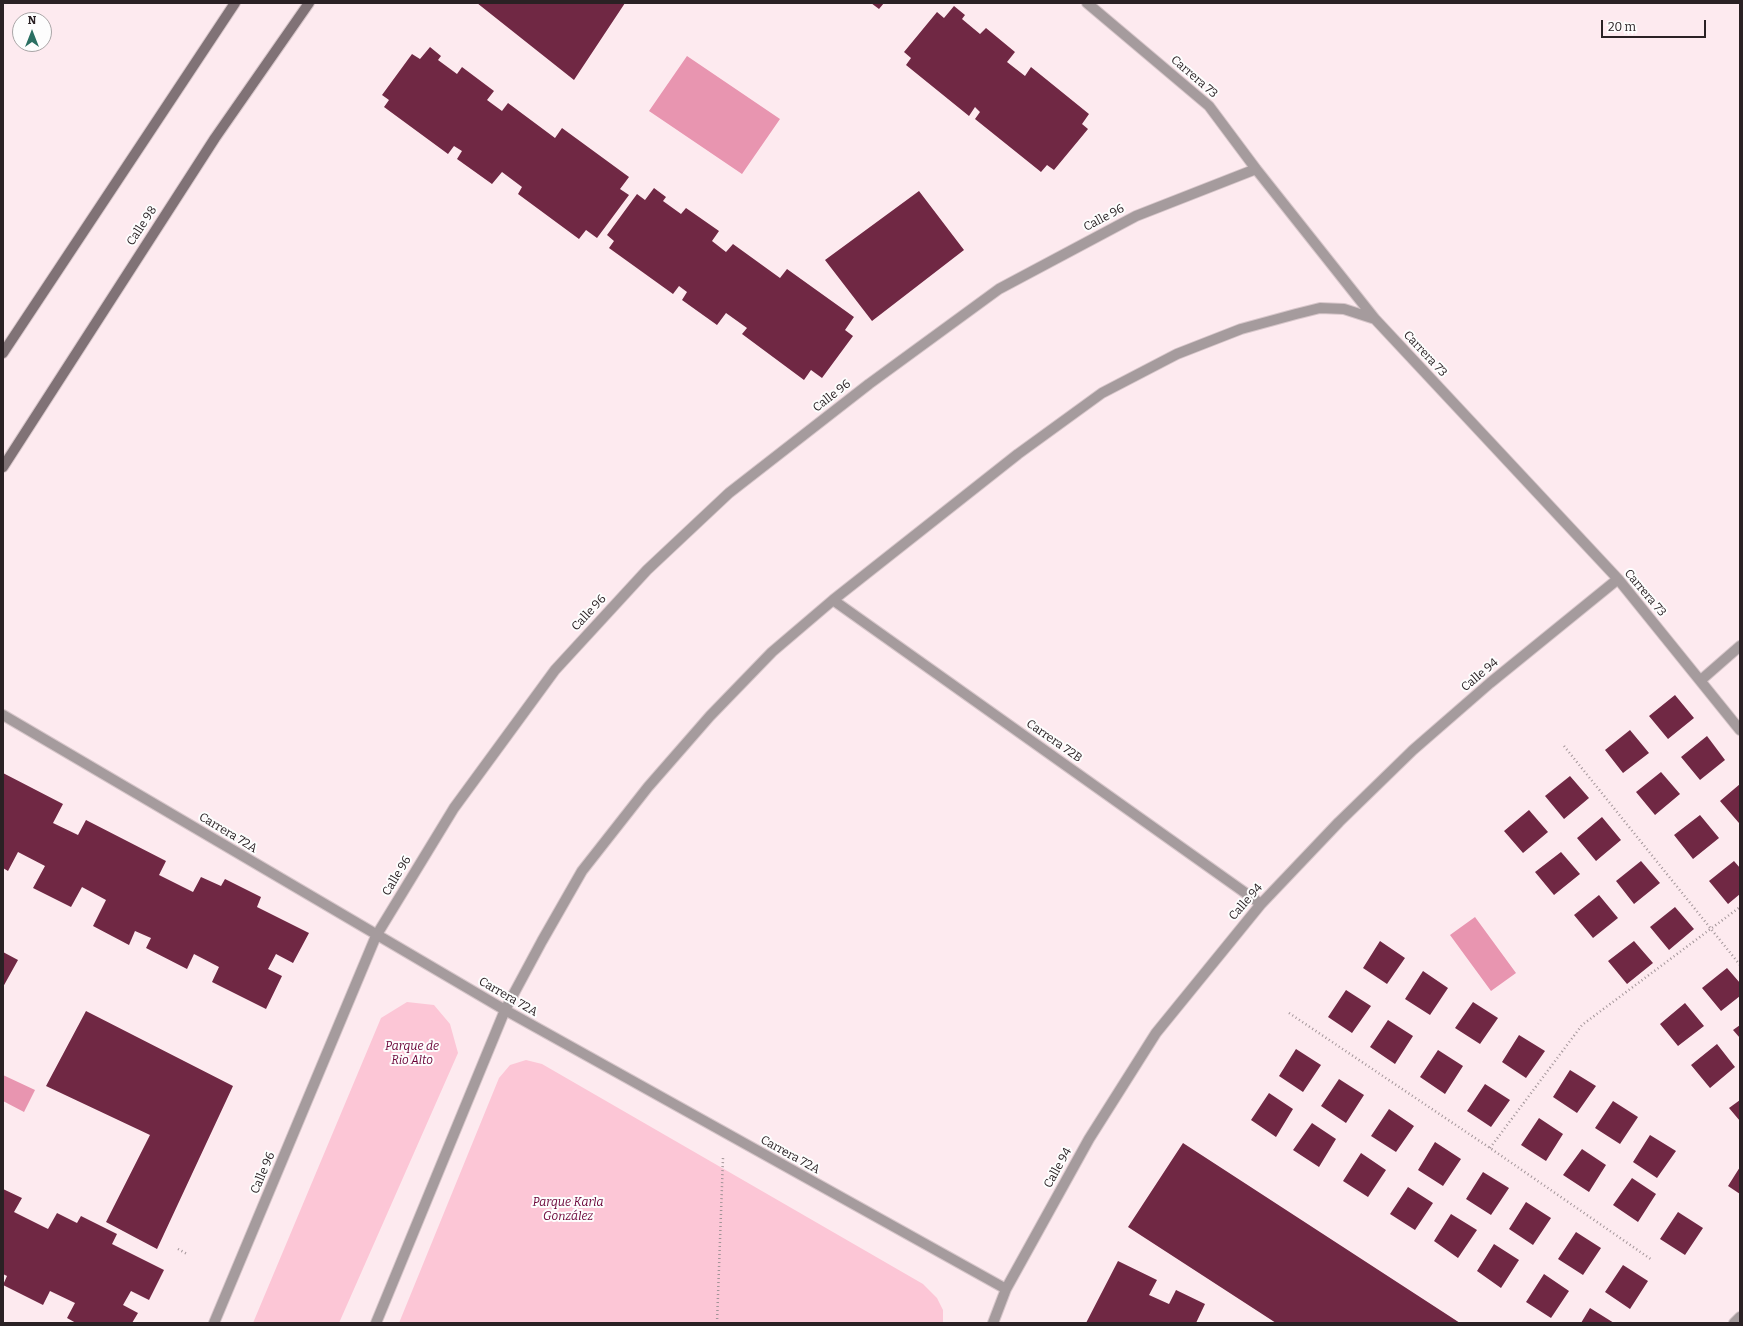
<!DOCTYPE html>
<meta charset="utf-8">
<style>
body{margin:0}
#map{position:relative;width:1743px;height:1326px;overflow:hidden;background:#fdeaef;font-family:Bitter,serif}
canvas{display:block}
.frame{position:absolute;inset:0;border:4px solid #2a2124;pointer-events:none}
.north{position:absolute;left:12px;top:12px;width:40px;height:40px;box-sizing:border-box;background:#fdfdfd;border:1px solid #a9a5a6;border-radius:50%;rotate:0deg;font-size:11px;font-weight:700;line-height:16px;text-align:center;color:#2a2124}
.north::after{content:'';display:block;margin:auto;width:14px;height:18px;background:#2a6f62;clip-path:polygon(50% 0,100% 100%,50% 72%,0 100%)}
.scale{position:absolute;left:1601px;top:20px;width:105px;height:18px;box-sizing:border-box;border:2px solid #2a2124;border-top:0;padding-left:5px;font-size:12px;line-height:14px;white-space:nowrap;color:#2a2124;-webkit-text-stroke:3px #fdfdfd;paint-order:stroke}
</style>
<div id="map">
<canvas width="1743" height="1326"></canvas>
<div class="frame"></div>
<div class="north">N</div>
<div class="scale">20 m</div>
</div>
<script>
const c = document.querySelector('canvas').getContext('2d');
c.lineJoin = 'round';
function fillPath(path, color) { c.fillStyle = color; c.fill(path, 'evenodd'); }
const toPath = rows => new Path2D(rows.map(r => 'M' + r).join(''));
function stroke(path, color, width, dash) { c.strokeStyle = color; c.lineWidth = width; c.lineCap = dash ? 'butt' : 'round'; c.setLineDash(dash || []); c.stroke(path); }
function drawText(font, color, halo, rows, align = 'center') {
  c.font = font + ' Bitter,serif'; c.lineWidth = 4; c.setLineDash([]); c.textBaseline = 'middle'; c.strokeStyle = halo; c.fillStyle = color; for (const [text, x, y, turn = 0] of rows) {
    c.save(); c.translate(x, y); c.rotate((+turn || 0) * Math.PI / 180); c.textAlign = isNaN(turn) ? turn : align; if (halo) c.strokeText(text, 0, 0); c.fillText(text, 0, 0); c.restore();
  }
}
fillPath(toPath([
 [407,1002,434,1005,450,1024,458,1053,339,1323,253,1323,381,1018],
 [526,1060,542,1064,923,1284,937,1298,943,1310,943,1323,399,1323,499,1078,510,1065]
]), '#fcc6d6');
fillPath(toPath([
 [687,56,780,119,742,174,649,111],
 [1475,917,1516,973,1491,991,1450,935],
 [3,1075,35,1090,24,1112,3,1101]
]), '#e895b0');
fillPath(toPath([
 [477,3,625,3,574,80],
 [871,3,884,3,879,9],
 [954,6,965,15,962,19,980,34,986,28,1015,52,1007,62,1025,76,1031,67,1089,114,1082,124,1088,129,1054,170,1047,165,1041,172,975,119,980,112,975,107,969,116,906,65,911,58,904,52,937,12,944,18],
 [430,47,441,56,438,60,457,74,462,67,494,91,487,100,502,111,508,103,555,138,562,128,629,177,620,189,629,195,597,238,586,230,579,239,518,194,522,187,502,172,492,184,457,159,462,151,454,146,448,154,384,107,389,100,382,95,412,54,420,59],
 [654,188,666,197,663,201,681,214,686,208,719,231,712,241,726,252,733,244,780,278,787,269,854,317,845,330,853,336,822,378,811,370,804,380,742,334,747,328,726,313,717,325,682,300,687,292,679,286,673,294,609,248,614,241,607,235,637,194,645,200],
 [919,191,964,250,872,321,825,260],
 [1675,695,1694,718,1668,739,1649,716],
 [1630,730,1649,753,1623,773,1605,750],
 [1707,736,1725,760,1700,780,1681,757],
 [1661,772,1680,794,1655,815,1636,792],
 [3,773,63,804,53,823,78,835,86,820,166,861,159,875,193,892,201,877,221,886,225,879,261,897,257,907,309,933,293,963,276,954,268,969,282,976,266,1009,212,982,219,967,194,954,187,969,146,948,151,938,135,931,129,945,93,926,106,900,82,887,71,907,33,888,45,866,18,852,8,871,3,868],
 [1570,776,1589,798,1564,819,1545,796],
 [1740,784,1740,822,1739,823,1720,801],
 [1529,810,1548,832,1523,853,1504,831],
 [1700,815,1719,838,1693,859,1674,835],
 [1602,817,1621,840,1596,861,1577,838],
 [1561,852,1580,874,1554,895,1535,872],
 [1641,861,1660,883,1634,904,1616,881],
 [1734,861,1740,868,1740,894,1728,904,1709,881],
 [1599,895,1618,918,1593,938,1574,915],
 [1675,907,1694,929,1669,950,1650,927],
 [1380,941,1405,958,1387,984,1363,968],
 [1634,941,1653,963,1627,984,1608,961],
 [3,952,18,960,3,987],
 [1727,968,1740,983,1740,996,1721,1011,1702,988],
 [1423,971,1448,988,1430,1015,1405,999],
 [1346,990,1371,1006,1352,1033,1328,1017],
 [1473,1002,1498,1018,1480,1044,1455,1028],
 [1685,1003,1704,1026,1678,1046,1660,1024],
 [86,1011,233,1086,157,1249,106,1222,150,1135,46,1086],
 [1388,1020,1413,1036,1395,1064,1370,1047],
 [1740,1025,1740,1038,1733,1030],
 [1519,1035,1545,1051,1526,1078,1502,1062],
 [1717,1044,1735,1067,1710,1088,1691,1065],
 [1296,1049,1321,1065,1303,1092,1279,1076],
 [1438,1050,1463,1066,1445,1094,1420,1077],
 [1570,1070,1596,1086,1577,1113,1553,1097],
 [1339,1079,1364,1095,1346,1123,1321,1106],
 [1485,1084,1510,1100,1491,1127,1467,1111],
 [1269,1093,1293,1109,1276,1137,1251,1120],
 [1740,1100,1740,1121,1729,1108],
 [1613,1101,1638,1117,1620,1144,1595,1128],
 [1389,1109,1414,1126,1396,1152,1371,1136],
 [1539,1118,1563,1134,1546,1161,1521,1145],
 [1312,1123,1336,1139,1319,1167,1293,1150],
 [1650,1135,1676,1151,1657,1178,1633,1162],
 [1435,1142,1461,1159,1443,1186,1418,1170],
 [1183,1143,1460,1323,1276,1323,1128,1227],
 [1582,1149,1606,1165,1589,1192,1563,1175],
 [1361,1153,1386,1170,1368,1197,1343,1181],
 [1740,1167,1740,1194,1728,1186],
 [1483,1172,1509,1188,1491,1215,1466,1199],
 [1632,1178,1656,1194,1638,1222,1613,1205],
 [1408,1187,1433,1203,1415,1230,1390,1214],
 [3,1189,22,1198,14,1212,48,1229,57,1213,77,1223,81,1216,117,1234,112,1244,164,1270,149,1300,131,1291,123,1305,138,1313,132,1323,76,1323,67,1318,75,1303,50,1291,43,1305,3,1285,7,1276,3,1274],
 [1526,1202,1551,1218,1533,1245,1509,1229],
 [1678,1212,1703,1228,1685,1255,1660,1239],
 [1451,1214,1477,1230,1458,1258,1434,1241],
 [1576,1232,1601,1248,1583,1275,1558,1259],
 [1494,1244,1519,1260,1501,1288,1477,1271],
 [1118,1261,1157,1280,1149,1295,1169,1304,1176,1290,1205,1304,1196,1323,1086,1323],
 [1623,1265,1648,1281,1630,1309,1605,1292],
 [1544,1274,1569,1291,1551,1318,1526,1302],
 [1590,1308,1614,1323,1581,1323]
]), '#702844');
const lane = toPath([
 [1701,680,1740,646]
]);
const street = toPath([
 [1087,3,1209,106,1256,169,1375,319,1618,579,1740,730],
 [833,600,1261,904],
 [3,715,505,1010,1006,1289],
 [214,1323,376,936,454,808,555,670,647,570,729,493,869,384,999,289,1136,216,1256,169],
 [376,1323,505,1010,542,941,582,871,648,787,710,716,772,652,833,600,1018,454,1102,393,1177,354,1241,329,1296,314,1320,308,1344,309,1375,319],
 [993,1323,1006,1289,1089,1139,1156,1033,1261,904,1339,822,1413,750,1490,683,1618,579],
 [1734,1323,1740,1317]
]);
const secondary = toPath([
 [3,353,235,3],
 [3,467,215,138,309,3]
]);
stroke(lane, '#d7c6ca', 12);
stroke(street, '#d7c6ca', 12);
stroke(secondary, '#d7c6ca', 12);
stroke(toPath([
 [1564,746,1740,965],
 [1289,1013,1490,1148,1652,1260],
 [1490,1148,1582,1025,1740,907],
 [178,1249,187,1254],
 [717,1323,723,1158]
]), '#a29498', 2.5, [1, 3]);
stroke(lane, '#a59b9d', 10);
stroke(street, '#a59b9d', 10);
stroke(secondary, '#807276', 10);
drawText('12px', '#2a2124', '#fdfdfd', [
 ["Carrera 73",1194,77,41],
 ["Calle 96",1104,218,-28],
 ["Calle 98",142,226,-57],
 ["Carrera 73",1425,354,47],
 ["Calle 96",832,396,-38],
 ["Carrera 73",1645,593,50],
 ["Calle 96",589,613,-47],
 ["Calle 94",1480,675,-40],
 ["Carrera 72B",1054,741,35],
 ["Carrera 72A",228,833,31],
 ["Calle 96",397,876,-59],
 ["Calle 94",1246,902,-49],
 ["Carrera 72A",508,997,30],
 ["Carrera 72A",790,1155,29],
 ["Calle 94",1058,1168,-61],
 ["Calle 96",263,1173,-67]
]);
drawText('italic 12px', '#690236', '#fdfdfd', [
 ["Parque de",412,1047],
 ["Rio Alto",412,1061],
 ["Parque Karla",568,1203],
 ["González",568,1217]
]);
</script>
